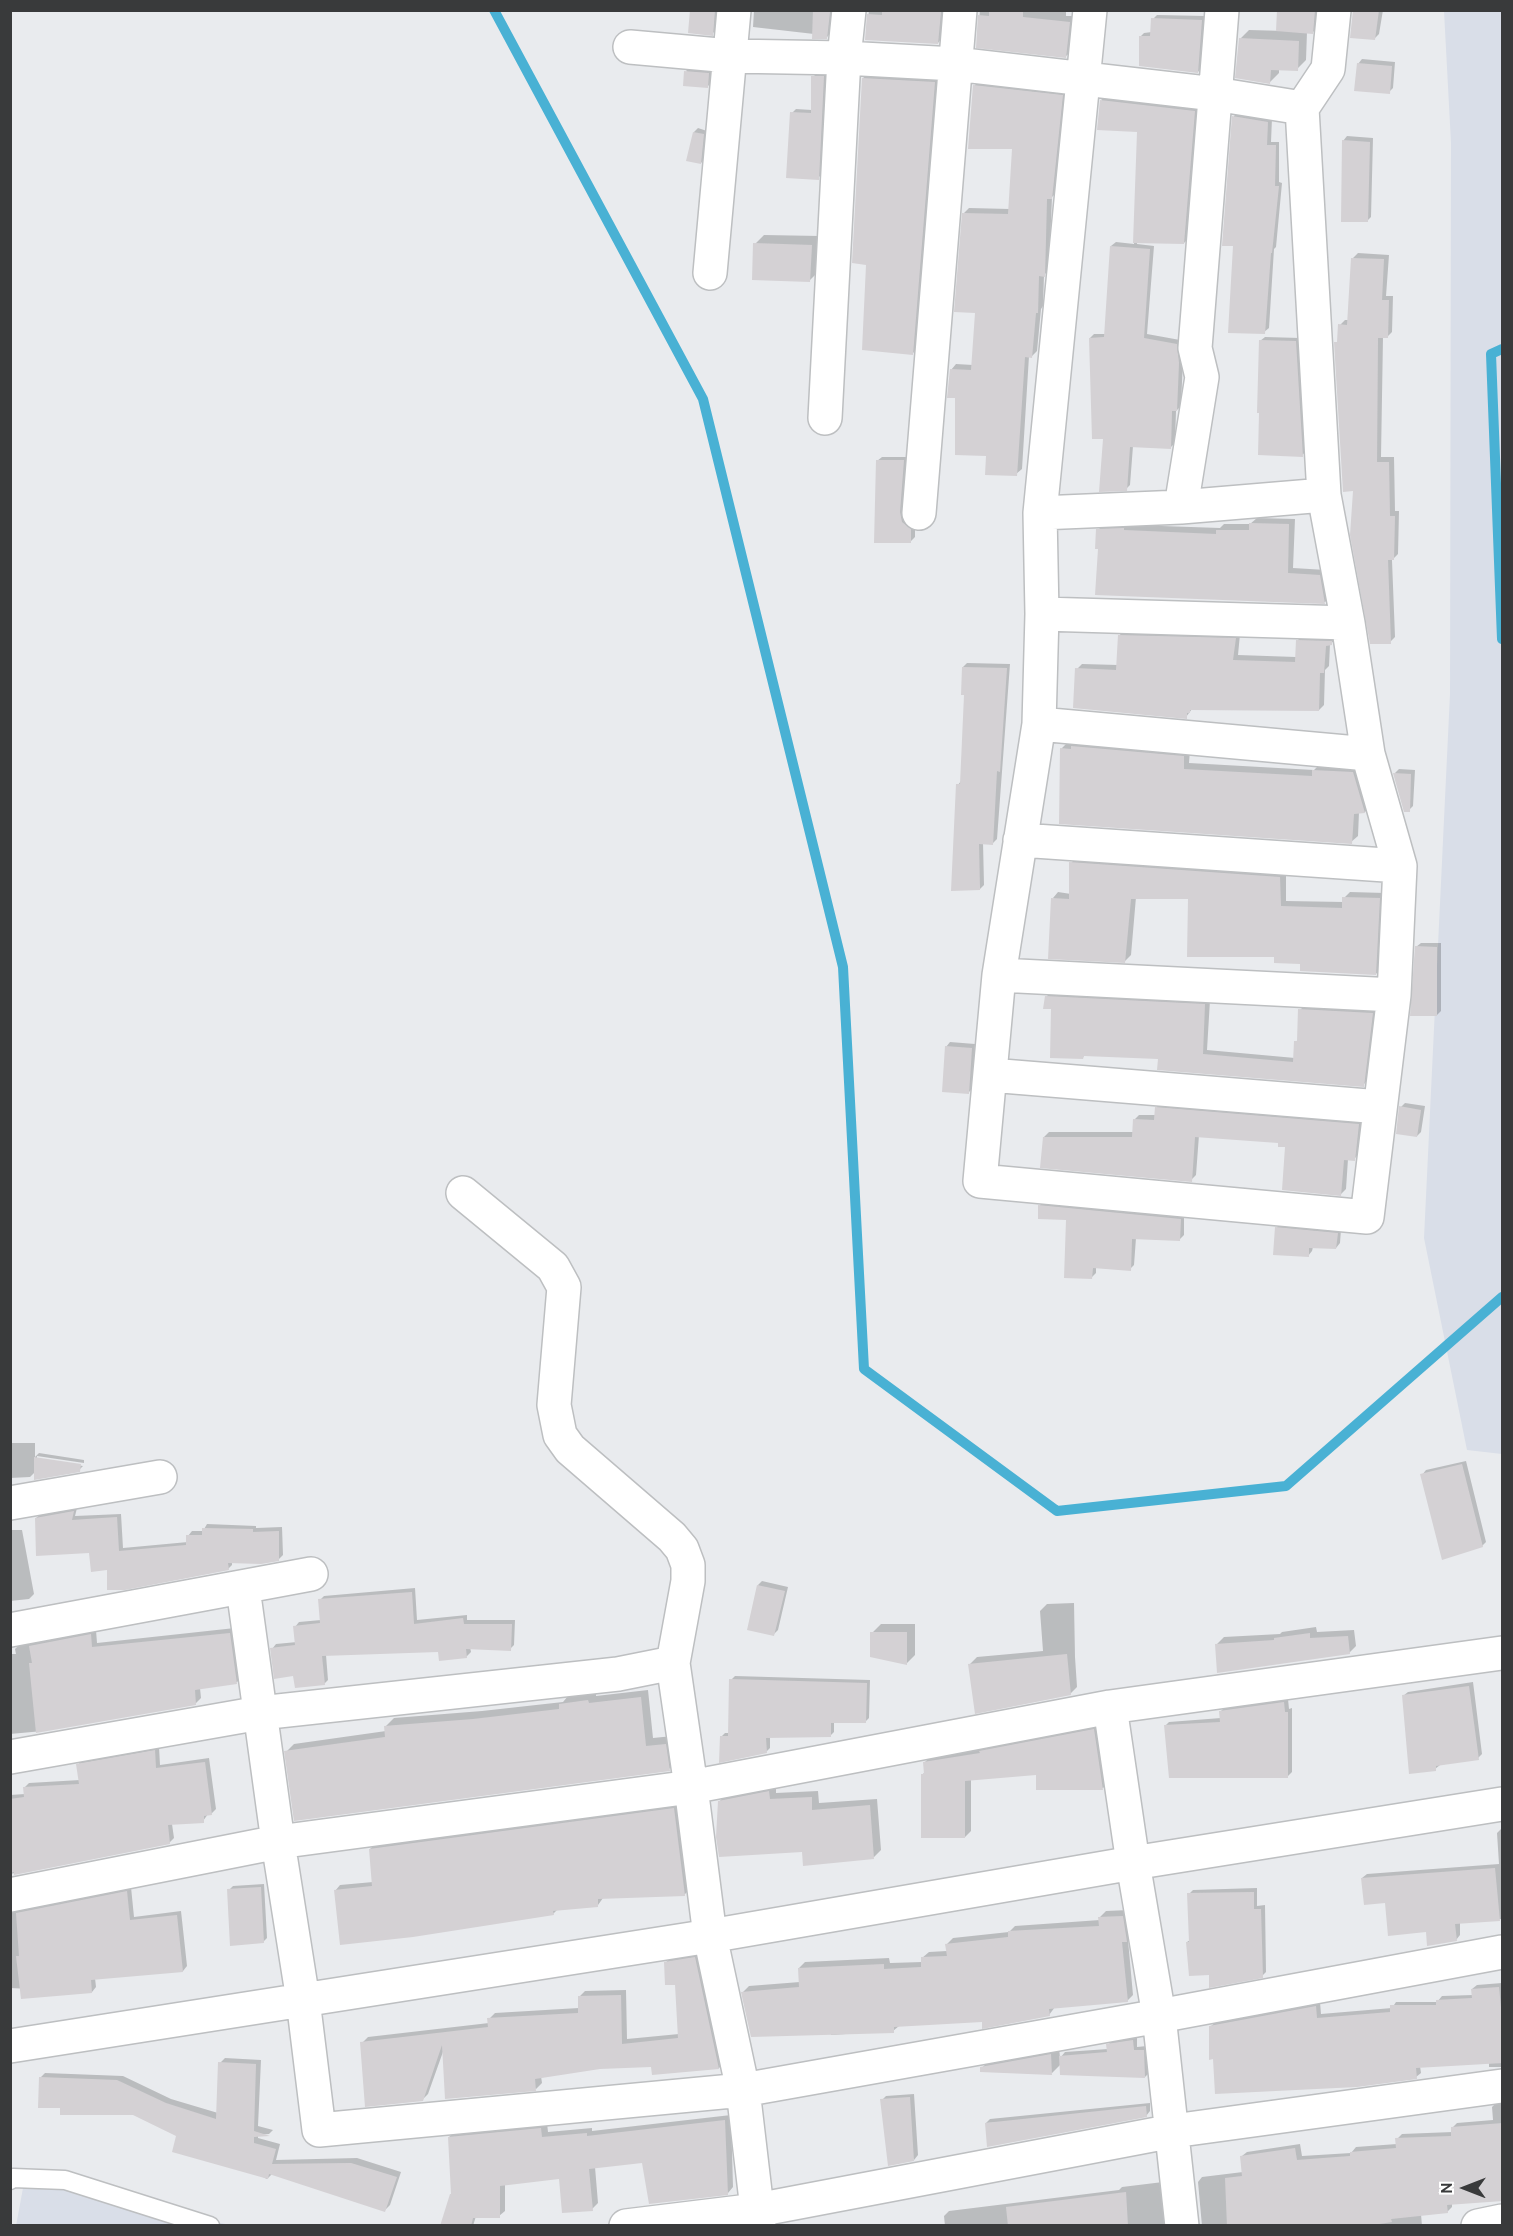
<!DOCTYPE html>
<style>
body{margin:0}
#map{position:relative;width:1513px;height:2236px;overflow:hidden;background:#e9ebee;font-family:Cabin,sans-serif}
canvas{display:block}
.frame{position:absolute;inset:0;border:12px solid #393a3b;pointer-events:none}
.north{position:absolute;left:1435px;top:2158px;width:60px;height:60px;-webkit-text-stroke:4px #fff;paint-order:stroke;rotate:270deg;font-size:16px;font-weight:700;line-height:24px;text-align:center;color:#393a3b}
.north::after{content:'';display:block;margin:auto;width:21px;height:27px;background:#393a3b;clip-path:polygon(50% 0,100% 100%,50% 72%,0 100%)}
</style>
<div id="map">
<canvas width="1513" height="2236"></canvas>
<div class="frame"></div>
<div class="north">N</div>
</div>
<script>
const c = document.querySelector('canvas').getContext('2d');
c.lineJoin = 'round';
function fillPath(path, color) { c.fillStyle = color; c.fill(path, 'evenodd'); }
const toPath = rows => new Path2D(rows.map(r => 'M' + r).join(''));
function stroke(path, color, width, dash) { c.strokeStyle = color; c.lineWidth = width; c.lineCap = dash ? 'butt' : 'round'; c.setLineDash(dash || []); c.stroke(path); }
fillPath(toPath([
 [1444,11,1502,11,1502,1454,1467,1450,1424,1238,1450,694,1451,143],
 [54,2187,230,2225,16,2226,23,2188]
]), '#d9dee8');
fillPath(toPath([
 [691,10,718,10,716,30,712,34],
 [754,10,833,10,831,33,827,37,814,34,753,27],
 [869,10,945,10,942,38,938,43,866,39],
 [980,10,1066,10,1066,16,1075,16,1072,51,1066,56,977,46],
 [1288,10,1319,10,1317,28,1312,33,1307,32,1306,60,1297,69,1279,69,1279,73,1270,82,1240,39,1249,30,1286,31],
 [1354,10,1383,10,1379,34,1374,39],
 [1157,15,1206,16,1202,67,1198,72,1140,37,1144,33,1152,32,1153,19],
 [1362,59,1395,62,1393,88,1389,92,1358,64],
 [690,67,713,69,712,82,707,87,686,71],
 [870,72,941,76,919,347,913,353,868,263,863,78],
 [817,73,828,73,822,174,818,178,792,113,796,109,812,110,813,77],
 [980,80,1067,90,1057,192,1052,197,1049,270,1044,275,1043,306,1041,309,1037,351,1032,356,1029,356,1022,469,1016,474,987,454,957,396,951,370,956,364,973,365,977,312,964,213,969,208,1010,209,1014,147,974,86],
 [1106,96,1199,107,1188,239,1184,243,1137,242,1137,244,1154,246,1147,334,1180,340,1183,358,1181,406,1176,411,1175,443,1171,447,1133,446,1130,485,1126,489,1104,438,1090,338,1094,334,1106,334,1111,246,1116,242,1134,244,1138,130,1101,100],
 [1238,112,1272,118,1271,142,1279,142,1279,182,1282,183,1276,247,1274,249,1269,328,1264,332,1235,244,1234,116],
 [698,128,707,131,705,159,701,163,694,132],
 [1347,136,1373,138,1371,217,1367,221,1343,141],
 [764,235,820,236,819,271,810,280,755,244],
 [1358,253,1389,255,1386,296,1393,296,1392,332,1387,337,1383,337,1381,457,1394,457,1395,511,1399,511,1398,554,1392,560,1395,637,1390,642,1355,490,1336,343,1339,340,1340,325,1345,320,1349,320,1353,258],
 [1265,337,1300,338,1307,451,1302,455,1260,341],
 [882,457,908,457,915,525,915,537,910,542,875,542,877,461],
 [1257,518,1295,519,1293,568,1326,570,1331,596,1325,602,1097,594,1100,547,1098,530,1104,524,1220,528,1224,524,1250,524],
 [1124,630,1240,634,1238,655,1296,657,1297,641,1302,636,1337,639,1330,644,1329,666,1325,670,1324,705,1319,710,1192,709,1186,717,1077,669,1082,664,1118,665,1119,636],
 [967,663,1010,664,997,839,993,843,983,842,984,885,980,889,958,785,961,781,966,693,963,667],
 [1068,742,1190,750,1189,763,1314,770,1320,764,1360,766,1371,805,1365,812,1359,812,1358,836,1351,842,1061,749],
 [1399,769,1415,770,1413,806,1409,810,1395,773],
 [1077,857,1286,871,1286,901,1344,902,1344,898,1350,892,1385,893,1381,968,1376,974,1302,963,1275,956,1190,897,1136,897,1131,955,1125,961,1053,898,1058,892,1071,894,1071,863],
 [1421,943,1441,943,1441,1011,1437,1015,1416,947],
 [1051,992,1210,1000,1207,1050,1295,1058,1296,1042,1299,1038,1300,1010,1305,1005,1377,1008,1368,1080,1363,1085,1159,1057,1086,1054,1083,1057,1046,997],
 [950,1042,975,1044,973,1088,969,1092,946,1047],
 [1161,1103,1364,1120,1359,1154,1354,1159,1348,1159,1346,1189,1341,1194,1279,1141,1199,1135,1196,1175,1191,1180,1044,1137,1049,1132,1134,1132,1134,1120,1139,1115,1156,1115,1156,1108],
 [1405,1103,1425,1106,1421,1132,1417,1136,1401,1107],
 [1044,1202,1184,1215,1184,1235,1179,1240,1136,1238,1134,1265,1130,1269,1096,1267,1096,1273,1092,1277,1068,1218,1039,1206],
 [1281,1224,1341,1229,1340,1243,1336,1248,1313,1247,1312,1251,1308,1256,1276,1228],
 [10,1443,35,1443,35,1457,39,1453,84,1460,84,1463,37,1456,37,1459,83,1466,79,1470,35,1472,30,1477,10,1478],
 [1466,1461,1486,1542,1482,1546,1422,1475,1426,1470],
 [77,1508,75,1516,121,1514,123,1548,188,1542,188,1536,192,1531,203,1531,207,1524,256,1526,256,1528,282,1527,283,1555,279,1559,232,1562,232,1565,228,1569,109,1568,90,1552,36,1518,41,1514],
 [10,1530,22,1530,34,1594,29,1599,10,1601],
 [762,1581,788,1587,778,1630,774,1634,758,1585],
 [415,1588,417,1620,467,1615,467,1620,515,1620,514,1645,510,1649,470,1647,471,1652,466,1657,440,1651,326,1655,328,1680,324,1684,295,1674,272,1649,276,1644,297,1642,295,1627,299,1622,321,1620,320,1600,324,1596],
 [1074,1603,1075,1657,1077,1687,1070,1694,970,1664,977,1657,1043,1651,1040,1611,1047,1604],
 [881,1624,915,1624,915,1655,906,1664,872,1633],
 [1316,1627,1317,1632,1354,1630,1356,1646,1349,1653,1217,1644,1224,1637,1280,1634,1282,1632],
 [235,1628,242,1677,237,1682,200,1688,201,1698,195,1704,43,1731,10,1734,10,1654,16,1654,15,1649,20,1644,96,1630,97,1643],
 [735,1676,870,1680,869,1718,865,1722,834,1722,834,1732,830,1736,770,1736,770,1748,766,1752,721,1737,725,1733,729,1733,731,1680],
 [1473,1682,1482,1754,1478,1758,1440,1765,1435,1769,1403,1696,1408,1692],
 [648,1690,653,1738,673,1736,677,1762,669,1769,286,1752,294,1744,386,1731,386,1726,394,1718,482,1711,563,1702,568,1696,596,1693,596,1696],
 [1288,1699,1289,1709,1292,1708,1292,1772,1288,1776,1165,1726,1169,1722,1221,1718,1221,1711,1225,1707],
 [1100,1724,1109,1782,1103,1788,1037,1773,971,1779,971,1831,965,1837,922,1775,926,1771,925,1762,931,1756,984,1748,987,1745],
 [159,1747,160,1765,209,1758,216,1809,211,1814,208,1814,203,1821,172,1824,174,1838,169,1843,10,1874,10,1795,25,1794,25,1787,29,1783,80,1780,78,1765,82,1760],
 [776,1785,776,1793,818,1791,819,1803,877,1799,881,1850,874,1857,803,1851,719,1802,726,1794],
 [679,1804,689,1890,684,1895,603,1898,598,1905,557,1910,553,1914,335,1891,340,1885,373,1882,370,1849,375,1844],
 [1502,1828,1502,1919,1460,1922,1460,1935,1456,1940,1427,1930,1386,1901,1362,1878,1367,1874,1499,1864,1497,1833],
 [264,1884,267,1938,263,1942,229,1890,233,1886],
 [131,1887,134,1917,181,1911,187,1966,183,1971,95,1978,96,1987,92,1992,10,1988,10,1909],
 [1257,1888,1257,1906,1265,1905,1266,1972,1262,1976,1187,1942,1190,1940,1189,1894,1193,1890],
 [1129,1910,1133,1935,1128,1940,1133,1995,1127,2001,1055,2007,1049,2015,899,2026,893,2031,831,2035,831,2032,743,1992,749,1986,800,1982,799,1968,805,1962,889,1958,890,1963,922,1962,922,1958,929,1952,947,1951,947,1944,953,1938,1009,1932,1015,1926,1100,1920,1100,1917,1106,1911],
 [701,1952,725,2062,719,2068,653,2066,600,2068,541,2076,542,2083,536,2089,444,2049,428,2094,422,2100,362,2043,368,2037,489,2023,489,2019,495,2013,579,2008,579,1997,585,1991,626,1990,627,2039,679,2034,676,1983,665,1963,672,1957],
 [1502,1983,1502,2067,1489,2067,1489,2062,1420,2066,1421,2073,1416,2077,1211,2026,1216,2022,1320,2002,1321,2014,1392,2008,1396,2002,1437,2002,1442,1996,1473,1995,1472,1989,1477,1985],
 [1137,2036,1137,2047,1147,2046,1149,2073,1145,2077,1061,2064,1052,2073,982,2068,990,2059,1059,2047,1060,2058,1065,2052,1108,2049,1108,2045,1112,2041],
 [225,2058,261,2060,258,2126,273,2130,269,2134,258,2135,258,2138,280,2144,276,2160,357,2158,401,2172,390,2205,385,2210,272,2174,267,2179,133,2113,62,2107,40,2078,45,2073,123,2076,171,2099,218,2113,220,2063],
 [914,2094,918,2155,914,2160,882,2100,886,2096],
 [1502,2101,1502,2199,1452,2203,1452,2207,1447,2212,1421,2214,1422,2226,1202,2226,1198,2182,1202,2177,1243,2172,1242,2156,1247,2152,1300,2144,1302,2156,1351,2153,1356,2147,1397,2144,1397,2139,1402,2134,1453,2132,1452,2128,1457,2123,1493,2120,1492,2107,1497,2102],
 [1150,2103,1150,2111,1146,2116,986,2123,990,2119],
 [731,2115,733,2187,728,2193,643,2162,595,2167,598,2203,592,2209,561,2177,505,2183,505,2211,499,2216,476,2216,473,2226,441,2226,453,2193,449,2137,455,2131,547,2123,548,2132,592,2128,592,2131],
 [1163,2182,1169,2226,945,2226,944,2216,949,2211,1119,2190,1122,2187]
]), '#0003');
stroke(toPath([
 [494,10,703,399,843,967,864,1369,1057,1511,1286,1486,1502,1297],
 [1502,349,1491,354,1502,639]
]), '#49b1d4', 10);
fillPath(toPath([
 [690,10,715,10,713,36,688,33],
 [813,10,830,12,827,39,812,39],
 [882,10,941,12,938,44,865,40,867,14,882,15],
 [989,10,1023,10,1023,17,1070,22,1066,58,976,48,978,15,989,16],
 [1277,10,1315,10,1313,34,1276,31],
 [1353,10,1379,10,1375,40,1350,38],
 [1151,18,1202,20,1198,73,1139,66,1139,36,1150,36],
 [1239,38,1299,41,1298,71,1271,70,1270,84,1235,78],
 [1357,63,1392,66,1390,94,1354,91],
 [684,71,709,73,708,88,683,86],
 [811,76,824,76,819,180,786,178,790,112,811,113],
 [862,78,935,82,913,355,862,350,866,265,852,263],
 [973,85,1063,95,1052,199,1047,199,1045,277,1039,276,1038,313,1036,313,1032,358,1025,357,1017,476,985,475,986,456,955,455,955,398,947,398,950,369,971,370,975,313,954,312,962,213,1008,214,1012,149,968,149],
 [1100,100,1195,111,1184,244,1133,243,1137,132,1097,130],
 [1232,116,1268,122,1267,145,1276,145,1275,186,1279,186,1272,253,1271,253,1265,334,1228,333,1233,246,1222,246],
 [693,132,704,134,701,164,686,161],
 [1342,140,1370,142,1368,222,1341,222],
 [753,243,812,245,810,282,752,280],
 [1110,246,1150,249,1144,338,1177,344,1179,363,1177,411,1172,411,1171,449,1130,447,1127,491,1099,492,1103,439,1092,439,1089,338,1104,337],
 [1351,258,1384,259,1382,300,1389,300,1388,338,1378,338,1377,462,1389,462,1390,516,1395,516,1394,560,1388,560,1391,644,1370,644,1350,535,1353,491,1343,492,1334,342,1337,342,1338,324,1347,325],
 [1259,340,1296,341,1303,457,1258,455,1259,413,1257,413],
 [876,460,904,460,900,512,902,522,911,529,911,543,874,543],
 [1249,523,1289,524,1288,573,1320,575,1325,604,1095,595,1098,549,1095,549,1096,529,1124,528,1124,530,1216,534,1216,530,1249,530],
 [1118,635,1236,638,1233,660,1295,662,1296,640,1332,641,1332,645,1326,646,1324,673,1320,673,1319,711,1190,710,1190,713,1187,713,1187,719,1073,708,1075,668,1116,670],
 [962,667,1007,668,1000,772,997,771,993,845,979,844,980,890,951,891,956,784,960,784,964,695,961,695],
 [1071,746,1184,756,1184,769,1312,776,1312,770,1353,772,1365,813,1354,814,1352,844,1059,824,1060,748,1071,749],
 [1393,773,1411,774,1410,812,1404,812],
 [1069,862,1280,877,1281,906,1342,908,1342,897,1380,898,1376,975,1300,971,1300,964,1274,963,1274,957,1187,957,1188,899,1131,899,1125,963,1048,959,1051,898,1069,899],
 [1415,946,1437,947,1437,1016,1410,1016],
 [1045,996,1205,1004,1203,1054,1293,1062,1294,1041,1297,1041,1298,1009,1373,1013,1364,1087,1157,1070,1158,1059,1084,1056,1083,1059,1050,1058,1051,1009,1043,1009],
 [945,1046,972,1048,969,1094,942,1092],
 [1399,1106,1421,1110,1417,1137,1396,1134],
 [1155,1107,1359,1124,1355,1161,1344,1160,1341,1196,1282,1190,1285,1147,1278,1147,1278,1143,1195,1137,1192,1182,1040,1168,1043,1137,1132,1137,1133,1119,1154,1120],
 [1038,1205,1181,1219,1180,1241,1132,1239,1131,1271,1093,1268,1092,1279,1064,1278,1066,1220,1038,1219],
 [1275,1227,1338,1233,1336,1249,1309,1248,1309,1257,1273,1255],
 [34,1457,81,1464,80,1472,34,1480],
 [1462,1464,1483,1547,1442,1560,1420,1474],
 [74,1511,72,1520,117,1517,119,1551,186,1545,186,1535,202,1535,202,1528,253,1529,253,1532,279,1531,279,1561,261,1564,228,1563,229,1570,125,1590,107,1590,107,1570,91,1572,89,1553,36,1556,35,1518],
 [757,1585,785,1591,774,1636,747,1630],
 [412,1592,414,1624,463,1618,464,1624,512,1624,511,1651,466,1649,467,1658,439,1661,438,1652,322,1656,325,1685,295,1688,293,1676,274,1679,270,1648,295,1645,293,1626,320,1623,318,1599],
 [870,1632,907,1632,907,1665,870,1657],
 [230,1633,237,1684,195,1690,196,1705,36,1733,29,1663,32,1663,29,1646,91,1634,92,1647],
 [1310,1633,1310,1638,1348,1636,1350,1654,1217,1673,1215,1644,1274,1640,1274,1638],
 [1067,1654,1071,1695,975,1714,968,1664],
 [729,1679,867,1683,866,1723,831,1723,831,1737,766,1738,767,1753,719,1763,720,1736,728,1736],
 [1469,1686,1479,1760,1436,1766,1436,1771,1409,1774,1402,1695],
 [641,1697,646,1746,666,1744,670,1771,294,1821,284,1751,385,1737,384,1726,473,1719,559,1709,559,1704,588,1700,589,1703],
 [1284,1702,1285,1712,1288,1712,1288,1778,1169,1778,1164,1725,1220,1722,1219,1711],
 [1094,1729,1103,1790,1036,1790,1036,1775,965,1781,965,1838,921,1838,921,1774,924,1774,923,1762,980,1753,979,1751],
 [155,1750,156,1768,205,1762,212,1815,204,1816,204,1823,168,1825,170,1844,14,1875,14,1872,10,1873,10,1799,24,1797,23,1787,79,1784,76,1764],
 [769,1791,770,1799,812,1797,812,1810,870,1805,874,1859,803,1866,802,1852,719,1857,716,1837,718,1801],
 [674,1808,685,1896,598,1899,598,1907,553,1911,554,1915,413,1937,340,1945,334,1890,372,1886,369,1849],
 [1495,1868,1500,1921,1455,1924,1457,1941,1427,1946,1426,1932,1388,1936,1385,1903,1364,1905,1361,1878],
 [261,1887,264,1943,230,1946,227,1889],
 [127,1891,130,1920,177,1915,183,1972,91,1980,92,1993,21,1999,16,1956,19,1956,16,1913],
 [1254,1892,1254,1909,1261,1909,1263,1978,1209,1988,1209,1975,1189,1976,1186,1942,1189,1942,1187,1893],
 [1123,1916,1127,1942,1122,1942,1128,2002,1049,2009,1050,2016,982,2029,982,2022,894,2027,894,2033,751,2037,741,1992,799,1987,798,1968,884,1964,884,1969,921,1967,921,1957,947,1956,945,1944,1008,1937,1008,1931,1099,1926,1098,1917],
 [695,1957,719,2069,652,2075,651,2067,600,2069,535,2079,536,2091,445,2099,442,2045,423,2101,365,2107,360,2042,488,2027,487,2018,578,2013,578,1996,621,1995,622,2044,678,2038,675,1985,665,1985,664,1962],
 [1499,1987,1503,2028,1503,2063,1416,2068,1417,2079,1357,2087,1215,2094,1213,2059,1209,2060,1209,2026,1316,2006,1317,2018,1390,2012,1390,2005,1436,2005,1436,2000,1472,1998,1471,1989],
 [1133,2040,1134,2050,1144,2050,1145,2078,1060,2075,1059,2056,1107,2052,1106,2044],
 [1051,2054,1052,2075,980,2072,980,2067],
 [218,2062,256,2064,254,2131,270,2136,254,2137,254,2143,276,2149,272,2164,351,2163,397,2177,385,2212,269,2174,268,2179,172,2152,176,2136,133,2115,60,2115,60,2108,38,2108,39,2077,117,2080,166,2103,216,2119],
 [910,2097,914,2161,888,2166,880,2099],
 [1146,2106,1147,2117,987,2147,985,2123],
 [725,2120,728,2195,649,2204,642,2163,589,2169,593,2211,562,2213,559,2179,500,2186,500,2218,473,2218,471,2226,440,2226,450,2194,451,2194,448,2137,541,2128,542,2137,587,2133,587,2136],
 [1503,2123,1503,2201,1447,2205,1448,2213,1391,2219,1392,2222,1367,2226,1227,2226,1225,2178,1242,2176,1240,2156,1295,2148,1297,2160,1350,2156,1350,2152,1396,2148,1395,2138,1451,2136,1451,2127],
 [1126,2192,1128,2226,1008,2226,1006,2207]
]), '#d4d1d4');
const lane = toPath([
 [10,2180,13,2178,65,2180,210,2226]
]);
const street = toPath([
 [1090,10,1040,513,1042,614,1039,724,999,975,980,1181,1367,1217,1394,995,1400,866,1368,754,1348,623,1324,495,1302,108,1328,69,1334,10],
 [630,47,730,56,844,58,955,64,1215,94,1302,108],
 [710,273,734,10],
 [825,418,844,58,849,10],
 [1181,507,1202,377,1195,348,1222,10],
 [919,513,960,10],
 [1040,513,1181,507,1324,495],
 [1042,614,1348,623],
 [1039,724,1368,754],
 [1020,840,1400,866],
 [999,975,1394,995],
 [990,1075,1380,1107],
 [463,1193,553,1267,564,1287,554,1405,560,1435,570,1449,672,1537,682,1549,688,1565,688,1581,673,1663],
 [10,1503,160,1477],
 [243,1588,278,1842,303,2000,319,2130,743,2090,1159,2016,1502,1952],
 [10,1630,311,1574],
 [1110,1707,1133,1863,1159,2016,1182,2226],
 [10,1757,260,1713,618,1674,673,1663,691,1787,710,1936,743,2090,759,2226],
 [10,1895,278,1842,691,1787,1110,1707,1502,1653],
 [10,2046,710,1936,1133,1863,1502,1804],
 [626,2226,757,2210,1173,2131,1502,2086],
 [1478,2226,1502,2221]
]);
stroke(lane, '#bdbfc1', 21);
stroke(street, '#bdbfc1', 36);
stroke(lane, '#fff', 18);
stroke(street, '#fff', 33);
</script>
